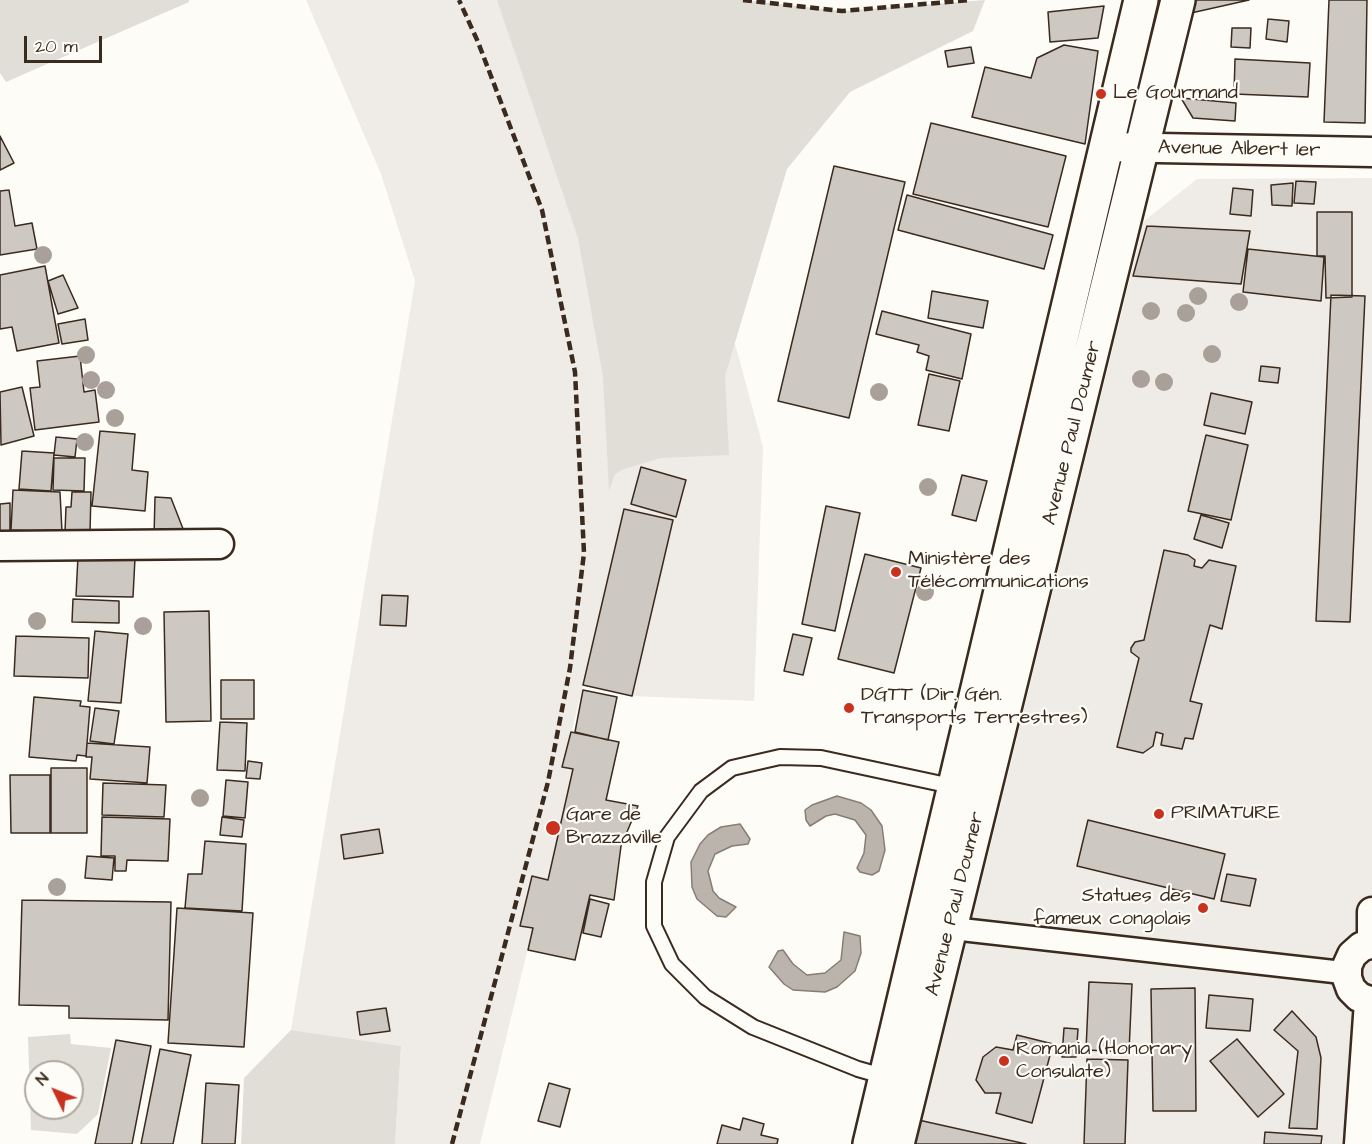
<!DOCTYPE html>
<meta charset="utf-8">
<style>
body{margin:0}
#map{position:relative;width:1372px;height:1144px;overflow:hidden;background:#fdfcf7;font-family:"Architects Daughter",sans-serif}
canvas{display:block}
.north{position:absolute;left:24px;top:1060px;width:60px;height:60px;box-sizing:border-box;background:#fdfcf7;border:2px solid #afa8a0;border-radius:50%;rotate:313deg;font-size:16px;font-weight:700;line-height:24px;text-align:center;color:#3b2a1e}
.north::after{content:'';display:block;margin:auto;width:21px;height:27px;background:#c8321e;clip-path:polygon(50% 0,100% 100%,50% 72%,0 100%)}
.scale{position:absolute;left:24px;top:36px;width:78px;height:27px;box-sizing:border-box;border:3px solid #3b2a1e;border-top:0;padding-left:8px;font-size:18px;line-height:21px;white-space:nowrap;color:#3b2a1e;-webkit-text-stroke:4px #fdfcf7;paint-order:stroke}
</style>
<div id="map">
<canvas width="1372" height="1144"></canvas>
<div class="north">N</div>
<div class="scale">20 m</div>
</div>
<script>
const c = document.querySelector('canvas').getContext('2d');
c.lineJoin = 'round';
function fillPath(path, color) { c.fillStyle = color; c.fill(path, 'evenodd'); }
const toPath = rows => new Path2D(rows.map(r => 'M' + r).join(''));
function stroke(path, color, width, dash) { c.strokeStyle = color; c.lineWidth = width; c.lineCap = dash ? 'butt' : 'round'; c.setLineDash(dash || []); c.stroke(path); }
function drawText(font, color, halo, rows, align = 'center') {
  c.font = font + ' "Architects Daughter",sans-serif'; c.lineWidth = 4.5; c.setLineDash([]); c.textBaseline = 'middle'; c.strokeStyle = halo; c.fillStyle = color; for (const [text, x, y, turn = 0] of rows) {
    c.save(); c.translate(x, y); c.rotate((+turn || 0) * Math.PI / 180); c.textAlign = isNaN(turn) ? turn : align; if (halo) c.strokeText(text, 0, 0); c.fillText(text, 0, 0); c.restore();
  }
}
fillPath(toPath([
 [306,0,607,0,664,81,763,447,754,701,632,696,583,685,563,767,573,769,548,880,532,877,521,925,533,928,480,1144,395,1144,401,1046,291,1030,415,281,381,174],
 [1372,178,1372,1144,917,1144,1144,221,1197,179]
]), '#efece7');
fillPath(toPath([
 [0,0,189,0,189,2,6,82,0,73],
 [497,0,743,0,842,11,985,0,973,31,850,92,787,169,725,376,729,455,661,458,624,469,615,474,609,491,603,377,578,238],
 [291,1030,401,1046,395,1144,241,1144,244,1078],
 [70,1034,71,1044,111,1048,98,1114,77,1134,31,1130,28,1037],
 [36,1072,72,1072,72,1108,36,1108]
]), '#e1ded7');
const water = toPath([
 [837,796,861,803,871,810,882,826,885,850,879,871,872,875,860,872,857,868,864,853,866,835,855,820,835,814,826,816,810,826,806,820,805,810,812,805,837,796],
 [740,824,750,839,748,844,732,846,715,854,708,871,713,891,719,898,736,907,726,917,717,916,697,899,692,887,691,862,700,844,708,835,721,827,740,824],
 [844,932,860,936,861,953,855,971,837,987,825,992,793,990,784,984,769,967,778,951,783,950,793,964,807,975,825,973,841,960,844,932]
]);
fillPath(water, '#bbb4ad');
stroke(water, '#887d74', 1.5);
const building = toPath([
 [1193,0,1249,0,1191,13,1193,0],
 [1329,0,1367,0,1365,123,1324,122,1329,0],
 [1104,6,1098,38,1050,42,1048,12,1104,6],
 [1268,19,1289,21,1287,42,1266,39,1268,19],
 [1232,28,1251,28,1250,48,1231,47,1232,28],
 [1064,45,1098,51,1085,144,972,117,985,67,1031,78,1037,58,1064,45],
 [971,47,974,63,948,67,945,51,971,47],
 [1235,59,1310,63,1308,97,1234,94,1235,59],
 [1181,98,1236,103,1235,121,1193,118,1181,98],
 [931,123,1066,156,1048,227,913,194,931,123],
 [0,136,14,163,0,170,0,136],
 [834,166,905,182,849,418,778,401,834,166],
 [1296,181,1316,182,1314,204,1294,203,1296,181],
 [1293,183,1292,206,1272,205,1271,185,1293,183],
 [1233,188,1253,190,1251,216,1230,214,1233,188],
 [9,190,15,226,32,223,37,249,0,255,0,191,9,190],
 [907,195,1053,235,1044,269,898,230,907,195],
 [1317,212,1352,212,1352,297,1326,298,1325,256,1317,256,1317,212],
 [1147,226,1250,231,1241,284,1133,276,1147,226],
 [1248,249,1324,257,1321,301,1243,292,1248,249],
 [45,266,59,343,17,351,12,327,0,329,0,275,45,266],
 [63,275,78,308,58,314,48,281,63,275],
 [932,291,988,301,983,328,928,318,932,291],
 [1331,295,1365,296,1350,622,1316,621,1331,295],
 [882,311,971,334,962,379,926,370,929,356,917,352,919,345,876,334,882,311],
 [85,319,88,340,62,344,58,324,85,319],
 [80,356,84,392,95,390,99,422,35,430,30,388,40,387,37,361,80,356],
 [1261,366,1280,368,1278,383,1259,381,1261,366],
 [929,374,960,381,949,431,918,425,929,374],
 [22,387,34,436,1,445,0,392,22,387],
 [1211,393,1252,402,1245,434,1204,425,1211,393],
 [100,431,135,434,132,470,148,472,145,511,92,506,100,431],
 [1206,435,1248,445,1231,520,1188,511,1206,435],
 [56,437,77,439,75,457,54,455,56,437],
 [22,451,54,453,51,491,19,489,22,451],
 [54,458,85,458,84,491,53,490,54,458],
 [641,467,686,480,676,517,631,504,641,467],
 [962,475,987,481,976,521,952,515,962,475],
 [13,490,60,492,62,532,11,530,13,490],
 [72,492,91,492,90,533,65,532,66,507,71,507,72,492],
 [155,497,171,498,187,539,154,537,155,497],
 [10,503,10,532,0,532,0,504,10,503],
 [826,506,860,513,835,631,802,624,826,506],
 [624,509,673,520,632,696,583,685,624,509],
 [1201,515,1229,523,1222,548,1194,539,1201,515],
 [1164,550,1188,555,1195,560,1194,566,1202,568,1209,560,1236,566,1222,629,1210,625,1190,701,1202,704,1193,739,1185,738,1182,749,1161,745,1163,734,1156,732,1153,746,1143,753,1117,747,1139,658,1131,652,1131,648,1135,642,1144,640,1164,550],
 [865,554,921,568,894,673,838,659,865,554],
 [78,556,135,558,133,597,76,596,78,556],
 [382,595,408,596,406,626,380,625,382,595],
 [73,599,119,601,119,623,72,622,73,599],
 [209,611,211,721,166,722,164,612,209,611],
 [95,631,128,634,121,703,88,701,95,631],
 [793,634,812,638,803,675,784,671,793,634],
 [16,636,89,638,88,678,14,676,16,636],
 [221,680,254,680,254,719,221,719,221,680],
 [583,690,617,697,608,740,575,732,583,690],
 [34,697,81,701,80,706,90,707,86,756,77,755,76,761,29,757,34,697],
 [95,708,119,711,114,744,90,741,95,708],
 [220,722,247,723,245,771,217,770,220,722],
 [571,732,619,742,606,800,638,806,621,846,614,900,590,895,575,960,528,950,533,928,520,926,532,876,548,880,573,769,562,767,571,732],
 [87,743,150,747,147,783,90,779,92,757,86,757,87,743],
 [248,761,262,763,260,779,246,778,248,761],
 [51,768,87,768,87,833,51,833,51,768],
 [10,775,50,775,50,833,11,833,10,775],
 [226,780,248,782,245,818,223,816,226,780],
 [103,783,166,785,164,817,102,815,103,783],
 [102,817,170,819,168,861,127,860,126,871,115,871,115,856,101,856,102,817],
 [222,817,244,820,242,837,220,835,222,817],
 [1088,820,1225,854,1214,899,1077,866,1088,820],
 [379,829,383,853,344,859,341,835,379,829],
 [205,841,246,844,242,911,185,908,188,874,202,874,205,841],
 [87,856,114,858,112,880,85,878,87,856],
 [1227,874,1256,879,1250,906,1221,901,1227,874],
 [590,899,609,904,601,937,583,933,590,899],
 [22,900,171,902,168,1020,69,1018,69,1006,19,1005,22,900],
 [177,908,253,913,244,1047,168,1043,177,908],
 [1089,982,1132,984,1129,1052,1086,1050,1089,982],
 [1195,988,1196,1111,1153,1111,1151,989,1195,988],
 [1209,995,1253,999,1250,1031,1206,1028,1209,995],
 [386,1008,390,1031,360,1035,357,1012,386,1008],
 [1292,1011,1316,1037,1321,1058,1317,1129,1289,1128,1298,1051,1274,1030,1292,1011],
 [1064,1028,1078,1029,1076,1057,1062,1057,1064,1028],
 [1017,1035,1053,1044,1032,1123,996,1113,1001,1093,985,1093,976,1080,983,1057,996,1047,1013,1050,1017,1035],
 [1237,1039,1284,1094,1258,1117,1210,1061,1237,1039],
 [116,1040,151,1046,132,1144,95,1144,116,1040],
 [160,1049,191,1055,173,1144,141,1144,160,1049],
 [1087,1059,1128,1060,1125,1144,1084,1144,1087,1059],
 [206,1083,239,1085,235,1144,202,1144,206,1083],
 [549,1083,570,1089,560,1127,538,1121,549,1083],
 [743,1118,764,1124,761,1135,778,1139,777,1144,717,1144,722,1125,740,1130,743,1118],
 [914,1119,1026,1144,909,1144,914,1119],
 [1265,1132,1322,1136,1321,1144,1264,1144,1265,1132]
]);
fillPath(building, '#cdc8c2');
stroke(building, '#3b2a1e', 1.5);
const service = toPath([
 [886,1077,858,1069,753,1027,705,997,672,964,654,926,654,882,667,837,701,791,732,768,780,757,821,758,956,787]
]);
const pedestrian = toPath([
 [948,928,1347,973]
]);
const minor = toPath([
 [1105,147,1372,152],
 [0,546,219,544],
 [1372,943,1361,947,1352,955,1347,966,1347,978,1351,989,1359,997,1372,1002],
 [1372,943,1372,912],
 [1359,1144,1369,1002]
]);
const primary = toPath([
 [870,1144,1141,0],
 [897,1144,1178,0]
]);
stroke(service, '#3b2a1e', 18);
stroke(pedestrian, '#3b2a1e', 26);
stroke(minor, '#3b2a1e', 33);
stroke(primary, '#3b2a1e', 38);
stroke(service, '#fdfcf7', 14);
stroke(pedestrian, '#fdfcf7', 21);
stroke(minor, '#fdfcf7', 28);
stroke(primary, '#fdfcf7', 33);
stroke(toPath([
 [743,0,842,11,971,0],
 [452,1144,548,782,570,668,584,553,575,372,542,210,478,42,459,0]
]), '#3b2a1e', 4.5, [9, 4.5]);
c.fillStyle = '#a9a199';
for (const [x, y] of [
 [43,255],
 [1198,296],
 [1239,302],
 [1151,311],
 [1186,313],
 [1212,354],
 [86,355],
 [1141,379],
 [91,380],
 [1164,382],
 [106,390],
 [879,392],
 [115,418],
 [85,442],
 [928,487],
 [925,592],
 [37,621],
 [143,626],
 [200,798],
 [57,887]
]) { c.beginPath(); c.arc(x, y, 9, 0, 2 * Math.PI); c.fill(); }
for (const [x, y, r, color] of [
 [1101,94,6,"#c8321e"],
 [896,572,6,"#c8321e"],
 [849,708,6,"#c8321e"],
 [1159,814,6,"#c8321e"],
 [553,828,8,"#c8321e"],
 [1203,908,6,"#c8321e"],
 [1004,1061,6,"#c8321e"]
]) { const dot = new Path2D(); dot.arc(x, y, r, 0, 2 * Math.PI); c.fillStyle = color; c.fill(dot); stroke(dot, '#fdfcf7', 2); }
drawText('20px', '#3b2a1e', '#fdfcf7', [
 ["Le Gourmand",1113,94],
 ["Ministère des",908,560],
 ["Télécommunications",908,583],
 ["DGTT (Dir. Gén.",861,696],
 ["Transports Terrestres)",861,719],
 ["PRIMATURE",1171,814],
 ["Gare de",566,816],
 ["Brazzaville",566,839],
 ["Statues des",1191,897,"right"],
 ["fameux congolais",1191,920,"right"],
 ["Romania (Honorary",1016,1050],
 ["Consulate)",1016,1073]
], 'left');
drawText('20px', '#3b2a1e', '#fdfcf7', [
 ["Avenue Albert 1er",1239,150,1],
 ["Avenue Paul Doumer",1073,433,-76],
 ["Avenue Paul Doumer",956,904,-76]
]);
</script>
